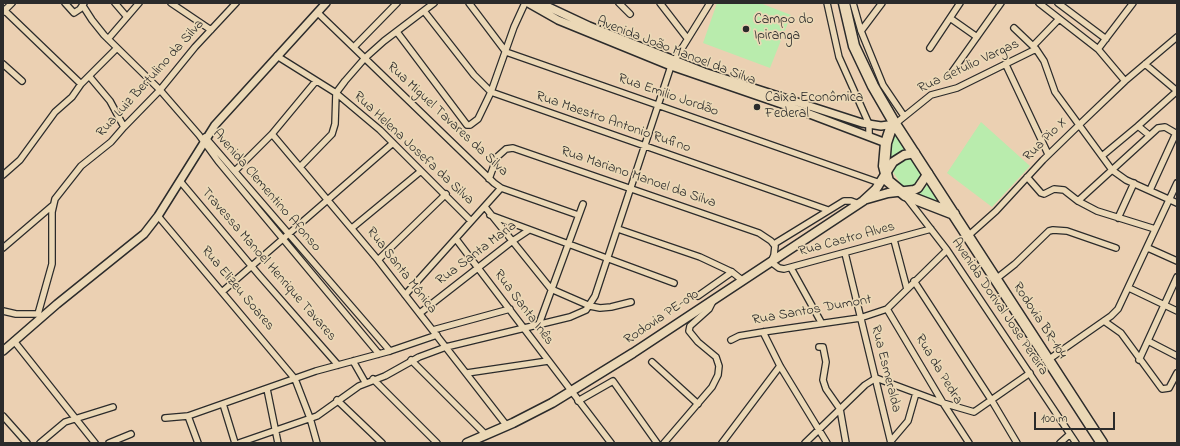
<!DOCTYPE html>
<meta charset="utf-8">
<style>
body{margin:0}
#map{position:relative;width:1180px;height:446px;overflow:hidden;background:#ebd0b2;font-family:"Indie Flower",sans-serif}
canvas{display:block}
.frame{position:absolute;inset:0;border:4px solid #2b2b2b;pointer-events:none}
.scale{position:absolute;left:1034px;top:412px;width:81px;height:18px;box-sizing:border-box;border:2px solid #2b2b2b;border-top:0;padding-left:5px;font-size:12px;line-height:14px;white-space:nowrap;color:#2b2b2b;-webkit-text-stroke:3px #ebd8b6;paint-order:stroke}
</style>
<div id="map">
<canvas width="1180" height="446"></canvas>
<div class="frame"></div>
<div class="scale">100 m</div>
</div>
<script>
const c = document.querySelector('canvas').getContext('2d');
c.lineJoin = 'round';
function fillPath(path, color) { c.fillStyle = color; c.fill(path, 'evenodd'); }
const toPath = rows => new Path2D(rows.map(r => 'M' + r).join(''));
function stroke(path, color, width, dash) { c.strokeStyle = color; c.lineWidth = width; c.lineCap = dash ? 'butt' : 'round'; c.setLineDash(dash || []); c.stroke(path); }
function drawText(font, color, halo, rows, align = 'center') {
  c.font = font + ' "Indie Flower",sans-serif'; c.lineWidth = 3.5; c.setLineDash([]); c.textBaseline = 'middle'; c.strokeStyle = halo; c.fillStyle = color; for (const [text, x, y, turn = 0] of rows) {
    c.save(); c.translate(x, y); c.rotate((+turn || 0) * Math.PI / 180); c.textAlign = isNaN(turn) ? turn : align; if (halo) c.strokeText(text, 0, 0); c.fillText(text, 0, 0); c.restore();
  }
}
fillPath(toPath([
 [717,3,760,3,791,15,770,68,703,43],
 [981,122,1030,166,992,207,947,173],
 [894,132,907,152,889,164,889,159],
 [911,157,924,177,912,188,903,187,893,172,895,165,899,160],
 [928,183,942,205,912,193,918,193,925,188]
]), '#b9ecad');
const street = toPath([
 [65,3,74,13,80,9,84,3],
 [115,3,127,17],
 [171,3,211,30],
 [469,3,506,52,880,183],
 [619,3,630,14],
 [660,3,687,38],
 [827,3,839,57,869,124,869,136],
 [853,3,861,31,883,85,904,116],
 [1039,3,1098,49,1125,81],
 [1058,3,1106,39],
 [83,6,92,20,104,35,160,90,199,135,218,161,379,354],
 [3,9,81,84],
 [424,11,474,75,491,92,828,210],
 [3,12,12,3],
 [318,13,494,183,501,188,578,215],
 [950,18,977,37],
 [1014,28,1036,49,1044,61,1055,92,1112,170,1126,180,1177,203],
 [861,31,882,3],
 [397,32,467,125,470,125,478,119,491,92,514,27,525,3],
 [108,39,139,3],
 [1033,46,1059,19],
 [354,47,397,3],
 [930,48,960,3],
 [1098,49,1133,3],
 [277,56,336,93,380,130,471,221],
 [3,64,22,81],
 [1145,64,1177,91],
 [1006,65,1048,154],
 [952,72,1001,3],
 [89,76,110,101,124,127],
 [895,124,931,95,957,88,1036,49],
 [1138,126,1177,91],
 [272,134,378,260,507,426],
 [205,137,390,351],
 [1102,156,1138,126,1149,135],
 [300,167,332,134,335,124,336,93,345,81,365,58,384,41,434,3],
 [235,171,272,134,316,81],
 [3,175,20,160,55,112,72,97,81,84,117,48],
 [1027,177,1041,193,1044,194,1054,189,1064,190,1078,201,1097,211,1155,229],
 [489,179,497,157,506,149,513,148,759,233,771,241,775,246,774,255,771,262,779,268,784,269,931,229],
 [180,181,259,275,338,365],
 [1150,190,1176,133],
 [906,197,947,250,1076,443],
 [1078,201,1158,128,1165,127,1177,134],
 [485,207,551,289,590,306,600,308,611,307,631,302],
 [490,215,674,283],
 [158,216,295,379,310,418,317,443],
 [1118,218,1134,183],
 [352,228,421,171],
 [618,229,700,257,732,272,742,280],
 [968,236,996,211,1043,160,1079,125,1125,81,1177,37],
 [456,239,611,443],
 [894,240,907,289],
 [774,244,844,201,851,201,859,204],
 [3,248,52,206],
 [1148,248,1177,261],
 [845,253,891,443],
 [378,260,446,194],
 [791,268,821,322],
 [996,279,1015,264,1049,231,1053,230,1067,231,1116,248],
 [914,281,992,401,1017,443],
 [1129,288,1177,311],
 [223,291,393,143],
 [405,295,501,188],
 [698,296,732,272],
 [887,309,943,403,969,443],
 [3,311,16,314,38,314,40,315],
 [420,313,511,242,529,230],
 [38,314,52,264,52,212,55,199,81,166,111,142,124,127,160,90,195,47,236,3],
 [1104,321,1121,333,1162,389,1169,388,1177,373],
 [539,324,583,204],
 [433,330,510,309],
 [763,332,780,366,827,443],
 [731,340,739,336,763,332,860,318,887,309,947,250],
 [14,341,95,443],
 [1148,341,1177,356],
 [819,347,823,347,826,362,823,380,826,389,840,409,846,443],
 [411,360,486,435],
 [1048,360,1111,316,1118,309,1177,183],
 [1139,360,1177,277],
 [353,361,365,382],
 [652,362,698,404],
 [467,373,548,361],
 [373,379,437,443],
 [267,389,278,443],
 [337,400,382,443],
 [578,401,613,381,657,443],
 [223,404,235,443],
 [3,416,27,443],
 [188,416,198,443],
 [165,418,188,416,316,371,390,351,437,335],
 [891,441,908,421,916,393],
 [40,443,65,422,113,407],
 [109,443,131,434],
 [239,443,317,416,359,386,385,376,419,357,446,347,570,317,586,310,595,296,671,66,710,3],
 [664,443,712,387,718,375,719,366,716,357,698,342,689,331,690,326,709,309,713,301],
 [722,443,780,366],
 [805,443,865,385,876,378,943,403,974,412,1030,373],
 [1060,443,1070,434]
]);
const secondary = toPath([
 [528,3,558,20,671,66,799,110,886,143],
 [540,3,589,26,704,72,862,123,881,126,895,124],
 [3,351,57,304,144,234,158,216,215,125,326,3]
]);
const primary = toPath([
 [867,199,888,193,914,190,918,188,928,173],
 [467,443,513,423,552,403,633,353,863,201,876,189,893,162,904,155,915,153]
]);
const highway = toPath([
 [844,3,854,46,873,86,895,124,1102,443],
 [895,124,890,131,886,143,884,166,888,181,905,195,954,214]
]);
stroke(street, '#2b2b2b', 8);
stroke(secondary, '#2b2b2b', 10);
stroke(primary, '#2b2b2b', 11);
stroke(highway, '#2b2b2b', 13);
stroke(street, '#ebd8b6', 5.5);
stroke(secondary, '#ebd8b6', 7);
stroke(primary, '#ebd8b6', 8);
stroke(highway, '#ebd8b6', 10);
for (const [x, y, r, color] of [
 [746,29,4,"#2b2b2b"],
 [757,107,4,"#2b2b2b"]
]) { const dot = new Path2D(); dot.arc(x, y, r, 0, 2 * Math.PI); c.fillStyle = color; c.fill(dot); stroke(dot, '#ebd8b6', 1.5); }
drawText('14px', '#2b2b2b', '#ebd8b6', [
 ["Campo do",754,21],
 ["Ipiranga",754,37],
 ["Caixa Econômica",765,99],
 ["Federal",765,115]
], 'left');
drawText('14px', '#2b2b2b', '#ebd8b6', [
 ["Avenida João Manoel da Silva",676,52,21],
 ["Rua Getulio Vargas",969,67,-25],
 ["Rua Luiz Bertulino da Silva",151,79,-48],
 ["Rua Emilio Jordão",668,96,19],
 ["Rua Miguel Tavares da Silva",447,120,43],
 ["Rua Maestro Antonio Rufino",613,123,19],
 ["Rua Pio X",1046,140,-45],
 ["Rua Helena Josefa da Silva",413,149,43],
 ["Rua Mariano Manoel da Silva",638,178,19],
 ["Avenida Clementino Afonso",266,191,49],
 ["Rua Castro Alves",847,240,-15],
 ["Rua Santa Maria",477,254,-37],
 ["Travessa Manoel Henrique Tavares",268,265,49],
 ["Rua Santa Mônica",401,271,52],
 ["Rua Elizeu Soares",237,289,50],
 ["Avenida Dorival Jose Pereira",999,307,56],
 ["Rua Santa Inês",523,308,53],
 ["Rua Santos Dumont",812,311,-10],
 ["Rodovia PE-090",662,318,-34],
 ["Rodovia BR-104",1039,321,57],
 ["Rua Esmeralda",885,369,76],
 ["Rua da Pedra",938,370,59]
]);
</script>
